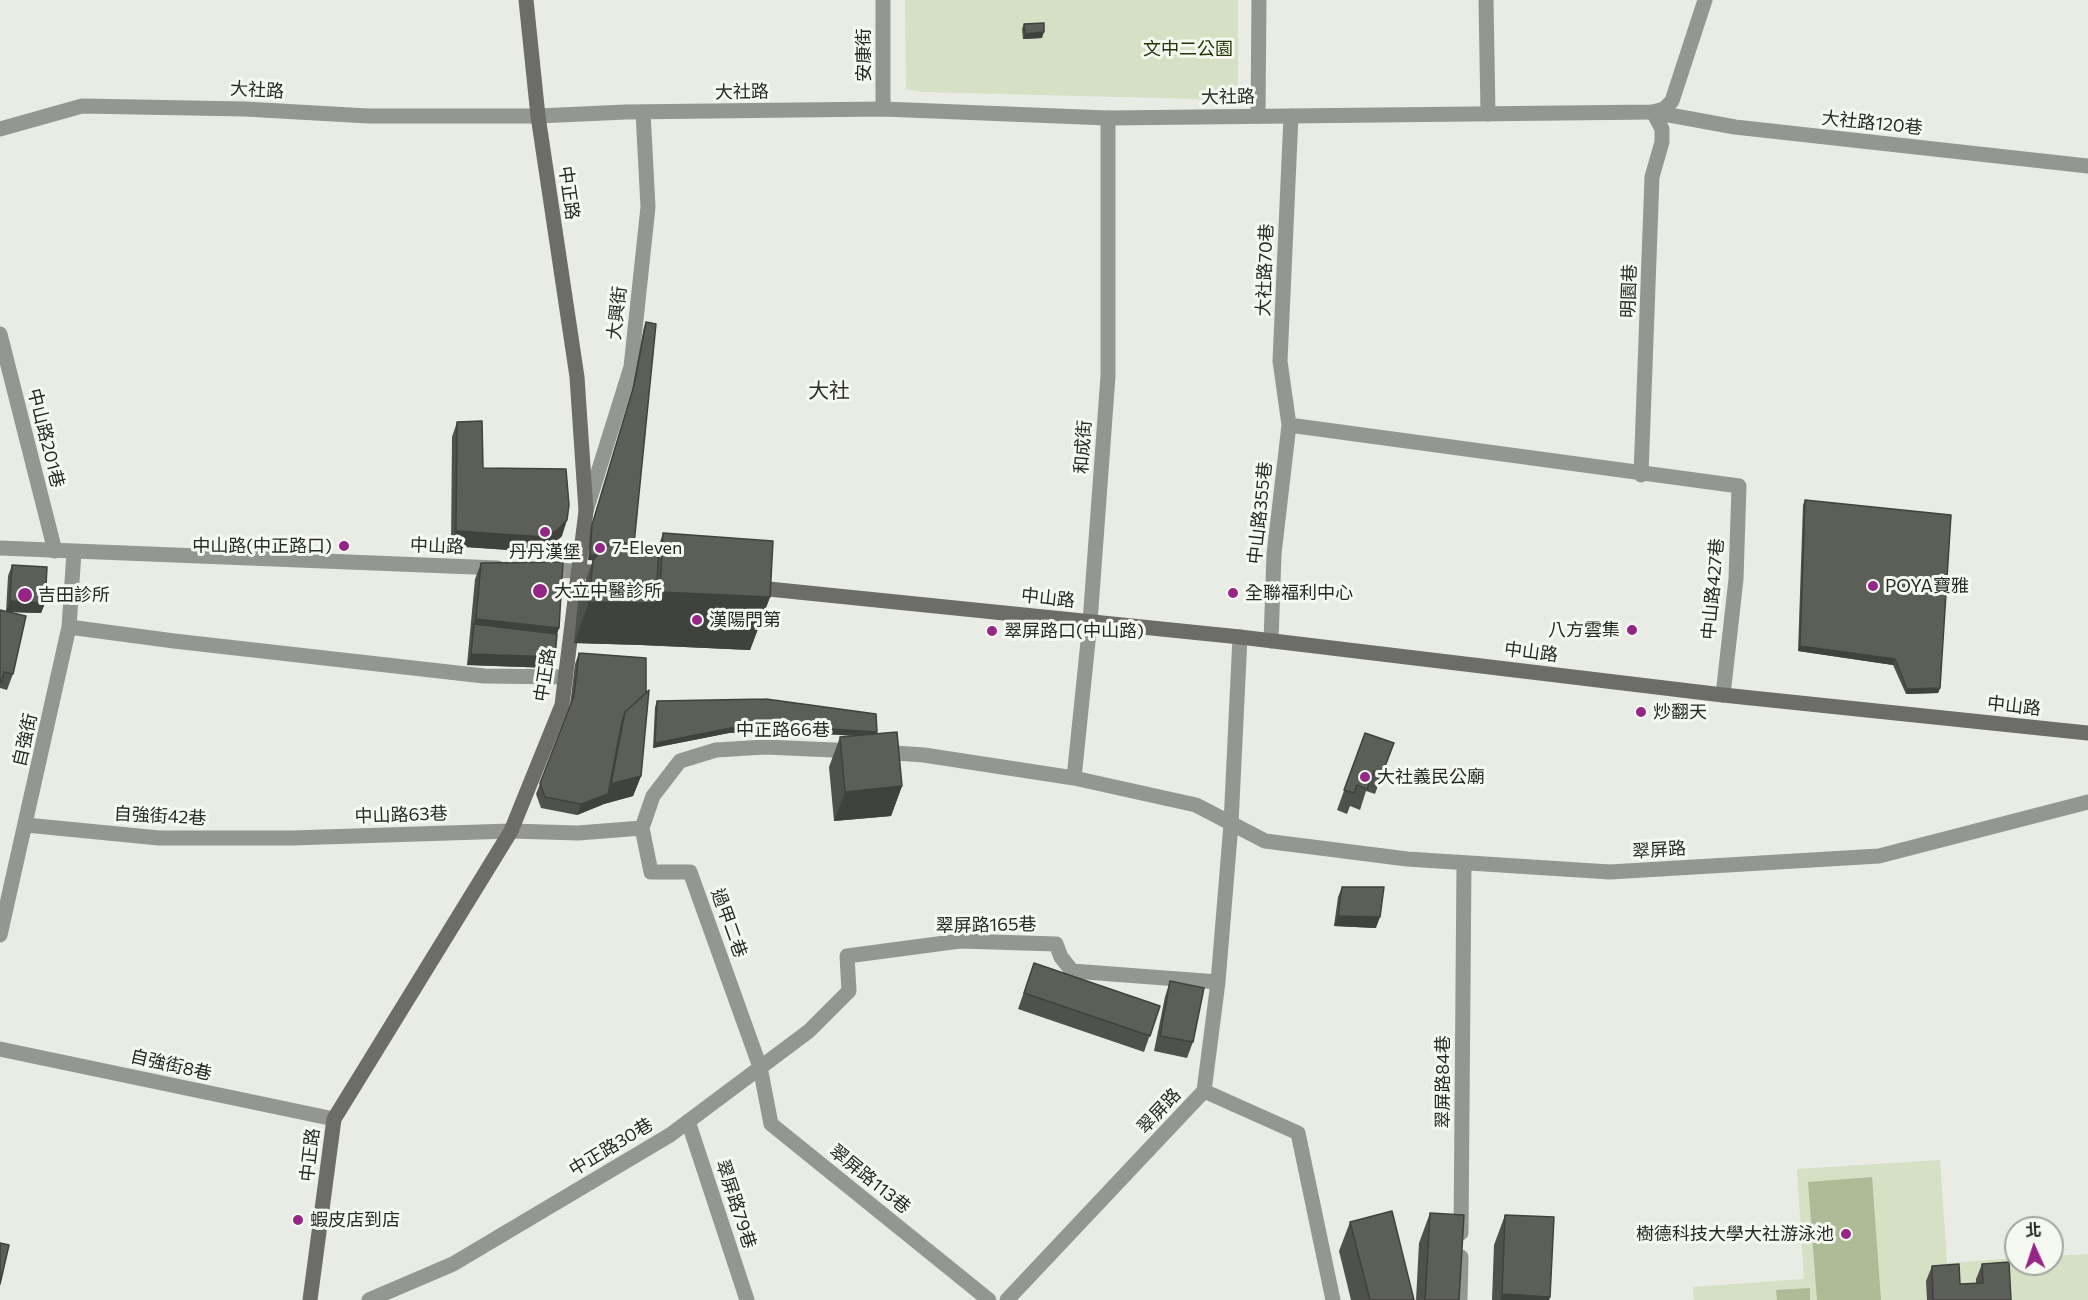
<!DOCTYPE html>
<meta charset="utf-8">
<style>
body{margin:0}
#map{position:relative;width:2088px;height:1300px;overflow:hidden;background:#e8ece4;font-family:Commissioner,"Noto Sans TC",sans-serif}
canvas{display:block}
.north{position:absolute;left:2004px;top:1216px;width:60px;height:60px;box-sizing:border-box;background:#f6f9f1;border:2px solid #a3a6a0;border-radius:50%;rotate:357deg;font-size:16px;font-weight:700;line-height:24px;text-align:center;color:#272926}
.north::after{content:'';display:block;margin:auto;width:21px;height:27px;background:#952686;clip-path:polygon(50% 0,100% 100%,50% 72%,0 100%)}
</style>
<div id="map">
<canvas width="2088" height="1300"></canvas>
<div class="north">北</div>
</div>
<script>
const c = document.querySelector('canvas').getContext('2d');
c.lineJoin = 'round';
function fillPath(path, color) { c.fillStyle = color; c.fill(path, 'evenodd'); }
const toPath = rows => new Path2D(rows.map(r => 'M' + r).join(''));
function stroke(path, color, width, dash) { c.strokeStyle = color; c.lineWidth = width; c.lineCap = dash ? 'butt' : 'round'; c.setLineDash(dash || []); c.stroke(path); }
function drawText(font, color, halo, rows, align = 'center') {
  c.font = font + ' Commissioner,"Noto Sans TC",sans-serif'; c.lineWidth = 6; c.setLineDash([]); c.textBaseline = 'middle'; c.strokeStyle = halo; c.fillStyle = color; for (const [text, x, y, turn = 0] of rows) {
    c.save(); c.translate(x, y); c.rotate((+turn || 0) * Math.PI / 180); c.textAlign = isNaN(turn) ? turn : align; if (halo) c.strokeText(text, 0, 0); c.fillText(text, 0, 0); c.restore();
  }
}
fillPath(toPath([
 [905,0,1238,0,1238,100,924,92,906,89],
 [1940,1160,1947,1263,2016,1258,2016,1264,2052,1264,2052,1256,2088,1254,2088,1300,1694,1300,1693,1287,1804,1279,1797,1169]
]), '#d5e0c4');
fillPath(toPath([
 [1872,1177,1881,1300,1817,1300,1808,1182],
 [1810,1288,1810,1300,1777,1300,1776,1290]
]), '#adbb96');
stroke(toPath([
 [883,0,883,109],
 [1486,0,1488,114],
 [1653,112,1735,127,2088,166],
 [1258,116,1259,0],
 [0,334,55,551],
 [1289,425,1739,486,1736,579,1723,695],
 [1641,475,1652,177,1662,142,1662,129,1653,112],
 [586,511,631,367,648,207,643,112],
 [69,627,174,641,484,676,565,677],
 [1271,641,1274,554,1289,425,1280,361,1291,116],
 [880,752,924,755,1074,778,1196,805,1265,841,1407,859,1610,872,1879,856,2088,802],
 [1074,778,1090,622,1108,376,1108,118],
 [26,825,159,838,292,838,511,831,578,833,642,828,653,796,680,761,716,750,765,747,856,751],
 [642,828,651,872,690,872,760,1067,771,1124,989,1300],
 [0,935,69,627,74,552],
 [0,1049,334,1119],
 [1204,1091,1298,1133,1333,1300],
 [688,1121,747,1300],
 [1461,1233,1464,864],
 [369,1300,453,1264,670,1135,809,1031,849,991,847,956,960,941,1056,944,1061,957,1072,971,1218,982],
 [1007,1300,1204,1091,1218,982,1231,824,1240,637],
 [1460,1300,1461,1257]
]), '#949692', 15);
stroke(toPath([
 [0,129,82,106,245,109,368,116,538,116,626,112,883,109,1108,118,1653,112,1664,109,1672,101,1705,0],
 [0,548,498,568],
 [543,570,579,571]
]), '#949692', 15);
stroke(toPath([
 [579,571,609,574],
 [749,587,1240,637,1723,695,2088,733],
 [310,1300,334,1119,511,831,562,705,586,511,577,377,538,116,526,0]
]), '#6c6d69', 15);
fillPath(toPath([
 [1024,24,1042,38,1023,39,1022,29],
 [646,322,634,544,659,545,663,533,770,597,750,650,641,645,574,643,578,602,593,560,588,560,590,530,632,391,644,327],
 [457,422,483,468,562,536,550,547,538,552,451,546,452,437],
 [1805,500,1940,688,1938,693,1906,694,1893,665,1798,651,1803,505],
 [481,563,559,628,557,634,552,668,467,665,475,579],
 [12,565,45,603,41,613,9,612,13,674,7,690,0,688,0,610,6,612,8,576],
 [579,653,646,658,641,776,633,796,604,804,577,815,541,808,536,794,570,705,575,664],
 [657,701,877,732,876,734,902,786,891,816,834,821,829,767,840,737,855,736,765,730,729,733,653,748,655,707],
 [1365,733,1394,743,1375,794,1366,791,1360,810,1350,806,1347,814,1337,810],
 [1342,887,1376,928,1334,926,1338,897],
 [1034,963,1160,1006,1144,1052,1018,1009],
 [1170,981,1193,1042,1187,1058,1154,1051,1165,997],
 [1430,1213,1459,1300,1416,1300,1419,1243],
 [1505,1215,1550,1297,1549,1300,1492,1300,1494,1245],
 [1350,1222,1414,1300,1351,1300,1339,1251],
 [1982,1264,2011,1300,1927,1300,1926,1281,1932,1266,1960,1284,1976,1283,1976,1279]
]), '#4f524c');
fillPath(toPath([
 [1044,32,1042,38,1023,39,1025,34],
 [567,520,562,536,550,547,538,552,451,546,456,531],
 [590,555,633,558,631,563,588,560],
 [660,592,770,597,750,650,641,645,574,643,589,602,656,603],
 [10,601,45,603,41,613,6,612],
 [476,619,559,628,553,644,474,624],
 [1800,646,1895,659,1893,665,1798,651],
 [471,654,555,657,552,668,467,665],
 [1940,688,1938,693,1906,694,1907,689],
 [767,725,877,732,875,737,765,730,729,733,653,748,655,743,731,728],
 [641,776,633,796,604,804,577,815,581,804,608,794,611,784],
 [902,786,891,816,834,821,845,792],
 [1338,916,1380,917,1376,928,1334,926],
 [1502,1294,1550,1297,1549,1300,1500,1300]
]), '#40423e');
const building = toPath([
 [1044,23,1044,32,1025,34,1024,24,1044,23],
 [646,322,656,324,634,544,611,542,598,555,590,555,592,525,634,385,646,322],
 [482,421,483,468,566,469,569,505,567,520,556,531,544,537,456,531,457,422,482,421],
 [1805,500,1951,515,1940,688,1907,689,1895,659,1800,646,1805,500],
 [663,533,773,541,770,597,660,592,663,533],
 [611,542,659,545,656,603,589,602,593,560,611,542],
 [563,562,559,628,476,619,481,563,563,562],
 [12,565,47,567,45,603,10,601,12,565],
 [0,610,26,616,13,674,4,672,1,683,0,682,0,610],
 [474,624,557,634,555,657,471,654,474,624],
 [579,653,646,658,646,693,625,712,622,722,608,794,581,804,545,797,540,783,574,696,579,653],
 [649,690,641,776,611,784,625,712,649,690],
 [766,699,876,714,877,732,767,725,731,728,655,743,657,701,766,699],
 [897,732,902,786,845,792,840,737,897,732],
 [1365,733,1394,743,1382,774,1374,771,1367,789,1357,785,1354,793,1344,790,1365,733],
 [1342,887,1384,887,1380,917,1338,916,1342,887],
 [1034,963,1160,1006,1150,1036,1024,993,1034,963],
 [1170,981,1204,988,1193,1042,1160,1036,1170,981],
 [1392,1211,1414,1300,1370,1300,1350,1222,1392,1211],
 [1430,1213,1464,1215,1459,1300,1425,1300,1430,1213],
 [1505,1215,1554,1217,1550,1297,1502,1294,1505,1215],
 [0,1243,9,1245,0,1284,0,1243],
 [2009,1262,2011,1300,1933,1300,1932,1266,1959,1264,1960,1284,1983,1283,1982,1264,2009,1262]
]);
fillPath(building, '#5c5f58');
stroke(building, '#40423e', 1.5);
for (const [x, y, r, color] of [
 [545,532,6,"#952686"],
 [344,546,6,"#952686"],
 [600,548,6,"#952686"],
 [1873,586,6,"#952686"],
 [540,591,8,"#952686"],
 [1233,593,6,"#952686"],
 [25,595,8,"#952686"],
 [697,620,6,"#952686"],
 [1632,630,6,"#952686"],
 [992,631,6,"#952686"],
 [1641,712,6,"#952686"],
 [1365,777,6,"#952686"],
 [298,1220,6,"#952686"],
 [1846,1234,6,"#952686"]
]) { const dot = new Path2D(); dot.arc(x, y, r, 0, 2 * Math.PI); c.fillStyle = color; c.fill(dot); stroke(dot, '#f6f9f1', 2); }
drawText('18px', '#273307', '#f6f9f1', [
 ["文中二公園",1188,49]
]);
drawText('18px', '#272926', '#f6f9f1', [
 ["安康街",864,55,-90],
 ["大社路",257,90,3],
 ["大社路",742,92,-1],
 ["大社路",1228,97,-1],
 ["大社路120巷",1872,123,6],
 ["中正路",569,193,82],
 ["大社路70巷",1265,270,-88],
 ["明園巷",1629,291,-88],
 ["大興街",617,313,-84],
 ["中山路201巷",46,438,76],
 ["和成街",1083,447,-86],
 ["中山路355巷",1260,513,-84],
 ["中山路",437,546,2],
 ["中山路427巷",1713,589,-85],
 ["中山路",1048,598,6],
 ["中山路",1531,652,7],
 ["中正路",545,675,-81],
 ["中山路",2014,706,6],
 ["中正路66巷",783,730],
 ["自強街",25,740,-77],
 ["中山路63巷",401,815,-2],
 ["自強街42巷",160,816,3],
 ["翠屏路",1659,850,-4],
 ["過甲二巷",729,923,70],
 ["翠屏路165巷",986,925,-1],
 ["自強街8巷",171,1065,13],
 ["翠屏路84巷",1443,1082,-90],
 ["翠屏路",1159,1111,-47],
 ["中正路30巷",611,1147,-31],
 ["中正路",310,1155,-83],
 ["翠屏路113巷",870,1179,39],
 ["翠屏路79巷",736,1204,72]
]);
drawText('18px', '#272926', '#f6f9f1', [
 ["中山路(中正路口)",332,546,"right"],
 ["7-Eleven",612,548],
 ["丹丹漢堡",545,552,"center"],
 ["POYA寶雅",1885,586],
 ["大立中醫診所",554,591],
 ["全聯福利中心",1245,593],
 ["吉田診所",38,595],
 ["漢陽門第",709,620],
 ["八方雲集",1620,630,"right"],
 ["翠屏路口(中山路)",1004,631],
 ["炒翻天",1653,712],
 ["大社義民公廟",1377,777],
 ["蝦皮店到店",310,1220],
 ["樹德科技大學大社游泳池",1834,1234,"right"]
], 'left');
drawText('21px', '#2e302a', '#f6f9f1', [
 ["大社",829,391]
]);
</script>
